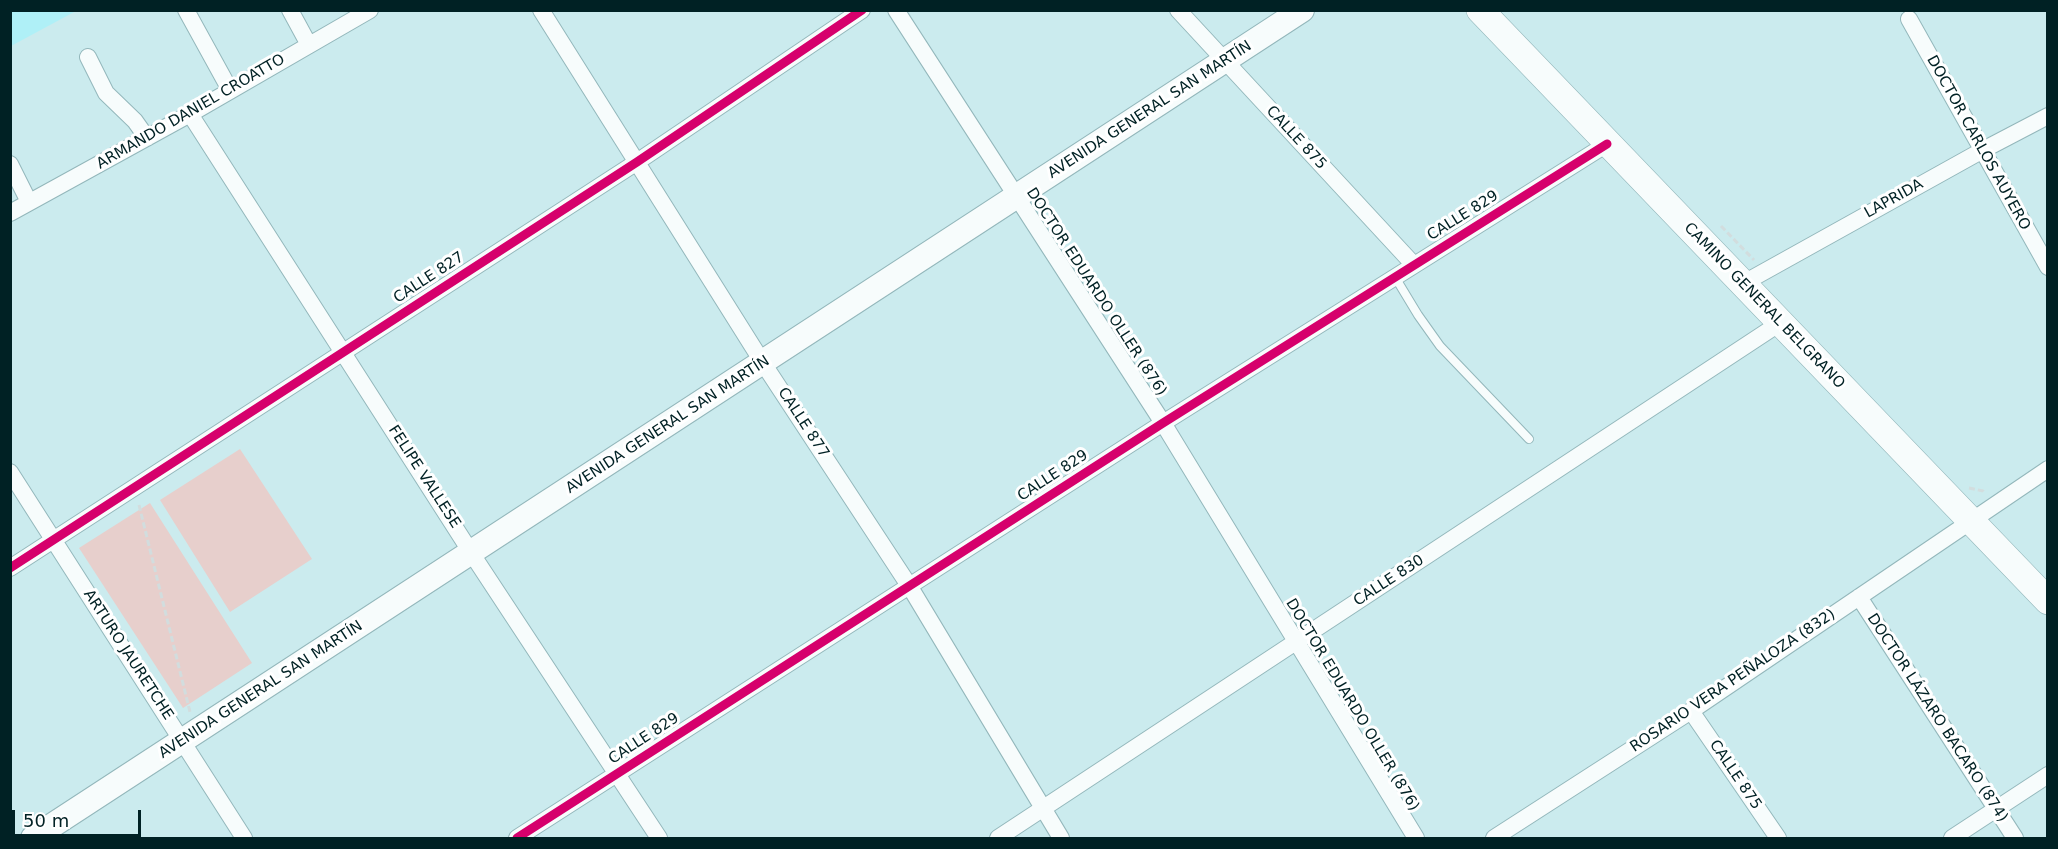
<!DOCTYPE html>
<meta charset="utf-8">
<style>
body{margin:0}
#map{position:relative;width:2058px;height:849px;overflow:hidden;background:#cbebee;font-family:"DejaVu Sans",sans-serif}
canvas{display:block}
.frame{position:absolute;inset:0;border:12px solid #002124;pointer-events:none}
.scale{position:absolute;left:12px;top:810px;width:129px;height:27px;box-sizing:border-box;border:3px solid #002124;border-top:0;padding-left:8px;font-size:18px;line-height:21px;white-space:nowrap;color:#002124;-webkit-text-stroke:4px #fff;paint-order:stroke}
</style>
<div id="map">
<canvas width="2058" height="849"></canvas>
<div class="frame"></div>
<div class="scale">50 m</div>
</div>
<script>
const c = document.querySelector('canvas').getContext('2d');
c.lineJoin = 'round';
function fillPath(path, color) { c.fillStyle = color; c.fill(path, 'evenodd'); }
const toPath = rows => new Path2D(rows.map(r => 'M' + r).join(''));
function stroke(path, color, width, dash) { c.strokeStyle = color; c.lineWidth = width; c.lineCap = dash ? 'butt' : 'round'; c.setLineDash(dash || []); c.stroke(path); }
function drawText(font, color, halo, rows, align = 'center') {
  c.font = font + ' "DejaVu Sans",sans-serif'; c.lineWidth = 6; c.setLineDash([]); c.textBaseline = 'middle'; c.strokeStyle = halo; c.fillStyle = color; for (const [text, x, y, turn = 0] of rows) {
    c.save(); c.translate(x, y); c.rotate((+turn || 0) * Math.PI / 180); c.textAlign = isNaN(turn) ? turn : align; if (halo) c.strokeText(text, 0, 0); c.fillText(text, 0, 0); c.restore();
  }
}
fillPath(toPath([
 [11,10,76,10,76,11,11,46]
]), '#aff0f7');
fillPath(toPath([
 [240,449,312,559,230,612,160,500],
 [150,503,252,663,183,708,79,548]
]), '#e7cfcc');
const service = toPath([
 [1395,277,1418,315,1440,346,1529,439]
]);
const minor = toPath([
 [186,10,230,90],
 [290,10,309,45],
 [541,10,763,363,910,587,1061,838],
 [896,10,1163,423,1416,838],
 [1178,10,1414,265],
 [1909,19,2048,267],
 [88,57,106,93,135,121,147,138],
 [190,114,472,554,659,838],
 [10,164,29,202],
 [10,213,190,114,370,10],
 [1742,284,1983,150,2048,116],
 [10,472,244,838],
 [10,568,637,162,862,10],
 [1859,597,2015,838],
 [1691,711,1778,838],
 [517,838,1163,423,1607,144],
 [998,838,1780,323],
 [1494,838,1691,711,2048,469],
 [1952,838,2048,775]
]);
const secondary = toPath([
 [33,838,1302,10]
]);
const primary = toPath([
 [1480,10,2048,601]
]);
stroke(service, '#93b7bb', 10);
stroke(minor, '#93b7bb', 18);
stroke(secondary, '#93b7bb', 26);
stroke(primary, '#93b7bb', 28);
stroke(toPath([
 [1721,226,1754,260],
 [1969,488,1983,491,1985,494],
 [139,505,190,712]
]), '#d2ddde', 3, [6, 3]);
stroke(service, '#f7fcfc', 8);
stroke(minor, '#f7fcfc', 16);
stroke(secondary, '#f7fcfc', 24);
stroke(primary, '#f7fcfc', 27);
stroke(toPath([
 [10,568,637,162,862,10],
 [517,838,1163,423,1607,144]
]), '#d6006c', 9);
drawText('15px', '#002124', '#fff', [
 ["AVENIDA GENERAL SAN MARTÍN",1150,110,-33],
 ["ARMANDO DANIEL CROATTO",191,112,-30],
 ["CALLE 875",1296,138,47],
 ["DOCTOR CARLOS AUYERO",1978,143,61],
 ["LAPRIDA",1894,199,-29],
 ["CALLE 829",1463,216,-32],
 ["CALLE 827",429,278,-33],
 ["DOCTOR EDUARDO OLLER (876)",1096,292,57],
 ["CAMINO GENERAL BELGRANO",1764,306,46],
 ["CALLE 877",803,423,57],
 ["AVENIDA GENERAL SAN MARTÍN",668,425,-33],
 ["CALLE 829",1053,476,-33],
 ["FELIPE VALLESE",424,477,57],
 ["CALLE 830",1389,581,-33],
 ["ARTURO JAURETCHE",128,655,57],
 ["ROSARIO VERA PEÑALOZA (832)",1733,681,-34],
 ["AVENIDA GENERAL SAN MARTÍN",261,690,-33],
 ["DOCTOR EDUARDO OLLER (876)",1352,705,59],
 ["DOCTOR LÁZARO BACARO (874)",1937,718,57],
 ["CALLE 829",644,739,-33],
 ["CALLE 875",1735,775,56]
]);
</script>
